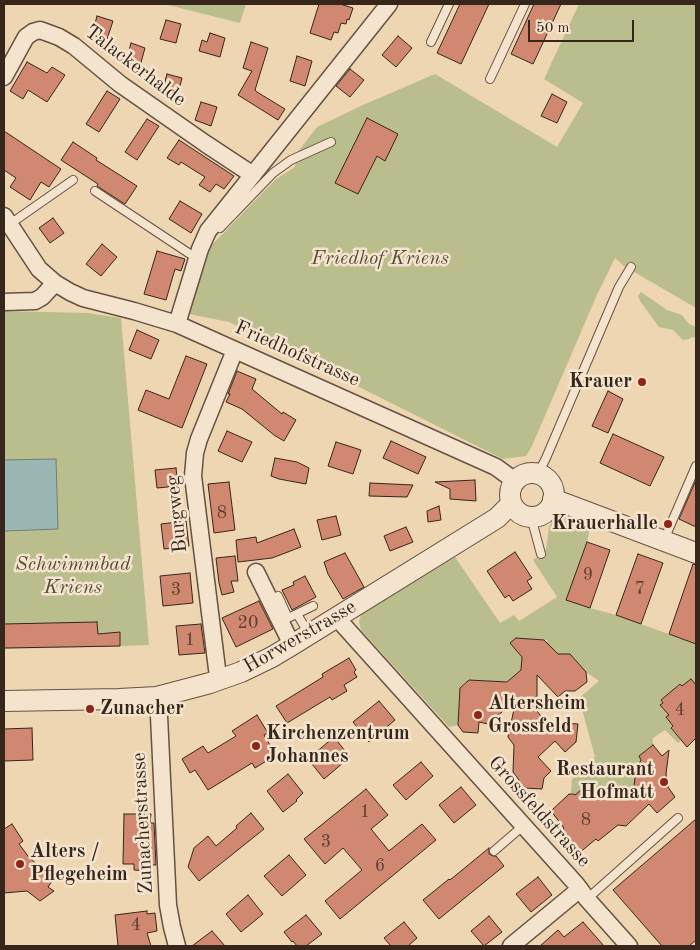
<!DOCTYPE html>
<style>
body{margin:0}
#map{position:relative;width:700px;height:950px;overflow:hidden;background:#eed6b3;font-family:"Old Standard TT",serif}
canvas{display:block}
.frame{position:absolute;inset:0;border:5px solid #36261c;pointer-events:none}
.scale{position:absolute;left:528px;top:20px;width:106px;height:22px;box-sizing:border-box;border:2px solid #36261c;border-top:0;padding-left:6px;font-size:15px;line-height:18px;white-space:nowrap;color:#36261c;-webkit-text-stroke:4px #f4e4ce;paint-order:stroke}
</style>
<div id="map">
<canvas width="700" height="950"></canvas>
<div class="frame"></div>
<div class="scale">50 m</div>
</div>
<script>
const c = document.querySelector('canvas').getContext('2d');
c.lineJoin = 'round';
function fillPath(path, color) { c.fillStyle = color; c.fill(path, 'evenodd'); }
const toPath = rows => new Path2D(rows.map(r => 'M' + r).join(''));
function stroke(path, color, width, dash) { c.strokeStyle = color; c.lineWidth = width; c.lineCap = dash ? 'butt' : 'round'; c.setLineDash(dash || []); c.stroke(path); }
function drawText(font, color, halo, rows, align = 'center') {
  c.font = font + ' "Old Standard TT",serif'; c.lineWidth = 5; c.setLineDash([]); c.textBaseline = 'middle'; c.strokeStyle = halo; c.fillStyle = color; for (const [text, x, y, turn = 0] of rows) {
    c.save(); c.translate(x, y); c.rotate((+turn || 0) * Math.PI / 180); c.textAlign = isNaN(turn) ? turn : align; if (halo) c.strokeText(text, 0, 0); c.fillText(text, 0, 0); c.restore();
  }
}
fillPath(toPath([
 [164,4,246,4,240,23],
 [579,4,696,4,696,308,624,266,615,258,596,297,532,446,526,456,503,459,229,322,189,314,206,251,275,180,295,167,297,153,317,127,363,105,435,74,557,147,583,103,544,79],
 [641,292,667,310,682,315,689,324,696,327,696,338,693,337,689,339,683,340,673,330,659,327,640,301,638,296],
 [4,311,87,313,121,318,149,645,99,647,4,649],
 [558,511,591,523,587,542,567,600,590,608,616,615,696,644,696,685,691,679,682,686,679,684,675,687,677,689,666,699,664,697,661,700,663,703,660,705,669,715,666,718,673,726,671,729,681,740,678,743,665,730,653,738,653,745,639,756,641,760,637,768,641,771,635,778,634,786,623,795,597,791,586,794,581,790,575,795,571,792,572,779,595,757,579,698,599,681,586,672,570,654,558,654,547,643,547,640,516,638,510,643,522,657,521,670,507,682,469,680,460,687,458,725,449,727,361,630,359,621,362,612,455,557,500,623,514,615,519,621,557,597,533,560,546,550,549,527]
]), '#babd8c');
const water = toPath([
 [56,459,58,529,4,531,4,460,56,459]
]);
fillPath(water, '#9bb7b4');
stroke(water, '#737d77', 1);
const building = toPath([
 [319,4,340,4,353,8,349,20,347,19,346,24,341,23,338,33,334,32,331,40,310,33,319,4],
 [460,4,489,4,461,64,437,53,460,4],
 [534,4,561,4,533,64,511,54,534,4],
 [97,16,113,21,107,39,92,35,97,16],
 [166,20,181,24,176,43,160,39,166,20],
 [210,33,225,38,220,57,199,51,202,40,207,42,210,33],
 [398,36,412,48,396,67,382,55,398,36],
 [251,42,268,48,255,90,257,92,285,109,278,120,238,95,252,71,243,68,251,42],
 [131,43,145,48,140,66,126,62,131,43],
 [297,56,312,61,305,86,290,81,297,56],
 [27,62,47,73,52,67,65,75,47,102,28,90,23,99,10,91,27,62],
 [350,69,364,80,350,97,336,86,350,69],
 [167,74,182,78,177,97,162,92,167,74],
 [107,91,120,99,99,132,86,124,107,91],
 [552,94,567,102,557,123,541,116,552,94],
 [201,102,217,107,211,126,195,120,201,102],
 [367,118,398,134,385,161,377,156,358,194,335,183,367,118],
 [147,119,159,126,137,160,125,152,147,119],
 [4,131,61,169,49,187,41,182,30,200,10,187,16,178,4,170,4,131],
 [179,140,234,176,224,189,216,184,210,192,199,185,205,177,181,162,179,165,167,158,179,140],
 [73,142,97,158,96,160,137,186,125,204,97,186,98,184,61,160,73,142],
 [180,201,202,214,191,233,169,219,180,201],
 [53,218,64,233,50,243,39,228,53,218],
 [102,244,117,257,101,276,86,264,102,244],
 [157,251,185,259,181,271,175,269,166,300,144,294,157,251],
 [137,330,159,340,151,359,129,350,137,330],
 [186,356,207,364,182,428,138,410,146,390,169,399,186,356],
 [237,371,256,379,252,389,282,414,283,412,296,420,284,441,274,435,242,409,226,402,230,394,228,394,237,371],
 [608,391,623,399,608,433,592,426,608,391],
 [227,431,252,442,242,462,218,451,227,431],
 [613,434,664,457,650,486,600,463,613,434],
 [391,441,426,457,418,474,383,458,391,441],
 [336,442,361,450,353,474,328,466,336,442],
 [275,458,297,462,309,468,306,484,279,479,271,476,275,458],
 [176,468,178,486,157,488,155,470,176,468],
 [475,480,476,501,450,499,450,489,435,482,475,480],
 [696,480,696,527,679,519,696,480],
 [229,482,235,530,214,533,208,484,229,482],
 [370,483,413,485,407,497,369,496,370,483],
 [439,506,441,520,428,522,427,511,439,506],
 [336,516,341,535,322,540,317,520,336,516],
 [186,521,189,546,164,549,161,524,186,521],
 [406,527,413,542,390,551,384,536,406,527],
 [294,529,301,547,272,558,238,562,236,540,256,537,257,543,294,529],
 [587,542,610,550,590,608,566,600,587,542],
 [515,552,532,578,527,581,532,589,513,601,509,595,505,598,487,571,515,552],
 [345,553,364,587,343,599,328,574,324,562,345,553],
 [638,554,663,563,641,624,616,615,638,554],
 [235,556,238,581,231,581,234,592,222,595,219,583,216,558,235,556],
 [693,564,696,565,696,644,669,634,693,564],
 [190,573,193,603,163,606,160,576,190,573],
 [305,576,316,597,292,610,282,590,294,585,293,582,305,576],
 [259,601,273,629,236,647,222,618,259,601],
 [97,622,98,634,120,632,120,646,4,648,4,624,97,622],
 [201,624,205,653,179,655,176,626,201,624],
 [516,638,544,640,558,654,570,654,586,672,587,682,575,691,565,691,558,697,537,675,537,699,531,704,546,722,578,724,576,742,565,752,555,741,538,757,551,771,544,778,542,789,525,788,513,772,514,745,508,737,516,700,488,724,479,722,478,733,463,732,458,725,460,688,469,680,507,682,521,670,522,657,510,643,516,638],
 [349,658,356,670,354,672,357,677,344,685,347,691,332,700,330,697,287,723,276,706,323,677,322,674,349,658],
 [691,679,696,685,696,738,687,747,671,728,673,726,666,717,669,715,660,705,663,703,661,700,680,684,682,686,691,679],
 [379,701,395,720,369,742,353,722,379,701],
 [257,715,268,733,264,735,276,755,255,768,252,763,208,790,195,770,190,773,182,759,203,746,208,753,236,736,232,731,257,715],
 [32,728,33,760,4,761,4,729,32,728],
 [334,737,350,757,324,779,308,759,334,737],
 [653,745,662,756,669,750,666,774,668,787,675,797,657,813,649,804,626,826,618,825,598,841,596,839,578,854,560,832,564,828,551,811,569,794,574,794,575,795,581,790,586,794,596,791,626,793,634,786,635,778,641,771,637,768,641,760,639,756,653,745],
 [421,762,433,776,406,800,393,785,421,762],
 [288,774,303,793,296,800,297,801,283,812,267,791,288,774],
 [461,787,476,805,454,823,439,805,461,787],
 [366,789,388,815,371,829,389,851,422,824,436,840,340,919,325,901,362,870,343,848,325,864,304,839,366,789],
 [251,813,264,829,199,881,188,867,194,848,208,836,216,846,237,828,236,826,251,813],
 [124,814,151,814,150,823,154,823,156,865,149,865,149,871,134,870,134,864,123,864,124,814],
 [696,819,696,940,689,946,662,946,613,890,696,819],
 [12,824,23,841,19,844,28,856,53,880,48,887,54,891,40,901,27,891,4,893,4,829,12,824],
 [489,848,489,854,493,856,496,856,504,866,439,919,423,900,449,879,450,880,489,848],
 [289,855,306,875,282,896,264,876,289,855],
 [538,877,552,895,531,912,516,894,538,877],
 [248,895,263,914,241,932,226,914,248,895],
 [147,911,147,914,155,913,157,931,147,933,151,946,118,946,115,915,147,911],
 [306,915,322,934,306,946,297,946,293,941,292,942,284,932,306,915],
 [489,916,502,932,484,946,471,931,489,916],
 [404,922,417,938,408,946,391,946,384,938,404,922],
 [583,922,604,946,540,946,558,930,564,937,583,922],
 [212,931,225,946,192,946,212,931]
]);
fillPath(building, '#d18870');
stroke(building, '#36261c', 1);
const service = toPath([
 [431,42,449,4],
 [490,79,525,4],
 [95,191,190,254,198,256],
 [10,224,73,180],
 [220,228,273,173,291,160,331,142],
 [538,474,546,458,619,287,631,267],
 [531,517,541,554],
 [664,540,696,466],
 [278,596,288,618,313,606],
 [297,614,309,634],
 [494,851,523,826],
 [587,899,678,818]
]);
const minor = toPath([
 [4,77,26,37,33,32,40,30,59,37,74,46,120,84,206,144,253,175],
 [4,216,39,269,55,283,70,292,83,298,134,311,177,324,496,467,515,481],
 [4,302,35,301,42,297,55,283],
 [177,324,200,249,208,231,389,4],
 [256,572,292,645],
 [336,617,576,884,587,899,629,946],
 [221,680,217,669,193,476,195,453,199,439,235,350],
 [157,697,159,716,168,905,172,927,177,946],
 [511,946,580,889]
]);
const tertiary = toPath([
 '510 495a22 22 0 1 1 44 0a22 22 0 1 1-44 0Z',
 [553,499,696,553],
 [4,701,119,699,157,697,210,683,241,672,272,657,292,645,497,518,511,504]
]);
stroke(service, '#645242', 10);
stroke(minor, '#645242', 19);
stroke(tertiary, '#645242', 22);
stroke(service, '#f4e4ce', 8);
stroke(minor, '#f4e4ce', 16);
stroke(tertiary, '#f4e4ce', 20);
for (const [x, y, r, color] of [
 [642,382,5,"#8f2418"],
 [668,524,5,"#8f2418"],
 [90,709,5,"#8f2418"],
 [478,715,5,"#8f2418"],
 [256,746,5,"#8f2418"],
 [664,782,5,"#8f2418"],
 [20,864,5,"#8f2418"]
]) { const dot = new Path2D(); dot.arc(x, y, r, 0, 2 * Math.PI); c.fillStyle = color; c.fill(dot); stroke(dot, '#f4e4ce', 2); }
drawText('18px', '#5d3e31', null, [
 ["8",222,513],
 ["9",588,575],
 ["7",640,589],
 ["3",176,590],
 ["20",248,623],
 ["1",190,640],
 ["4",680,710],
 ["1",365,812],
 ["8",586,820],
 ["3",326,842],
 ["6",380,866],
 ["4",136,925]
]);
drawText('20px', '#36261c', '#f4e4ce', [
 ["Talackerhalde",135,66,37],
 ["Friedhofstrasse",297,354,24],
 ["Burgweg",177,514,-96],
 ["Horwerstrasse",300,637,-30],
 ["Grossfeldstrasse",539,812,48],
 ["Zunacherstrasse",143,823,-93]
]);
drawText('italic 20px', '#574c38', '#f4e4ce', [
 ["Friedhof Kriens",380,259],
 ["Schwimmbad",73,565],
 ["Kriens",73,588]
]);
drawText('bold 20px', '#36261c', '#f4e4ce', [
 ["Krauer",632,382,"right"],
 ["Krauerhalle",658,524,"right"],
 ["Altersheim",488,704],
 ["Grossfeld",488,727],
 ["Zunacher",100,709],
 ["Kirchenzentrum",266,734],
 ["Johannes",266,757],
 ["Restaurant",654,770,"right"],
 ["Hofmatt",654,793,"right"],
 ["Alters /",30,852],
 ["Pflegeheim",30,875]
], 'left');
</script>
